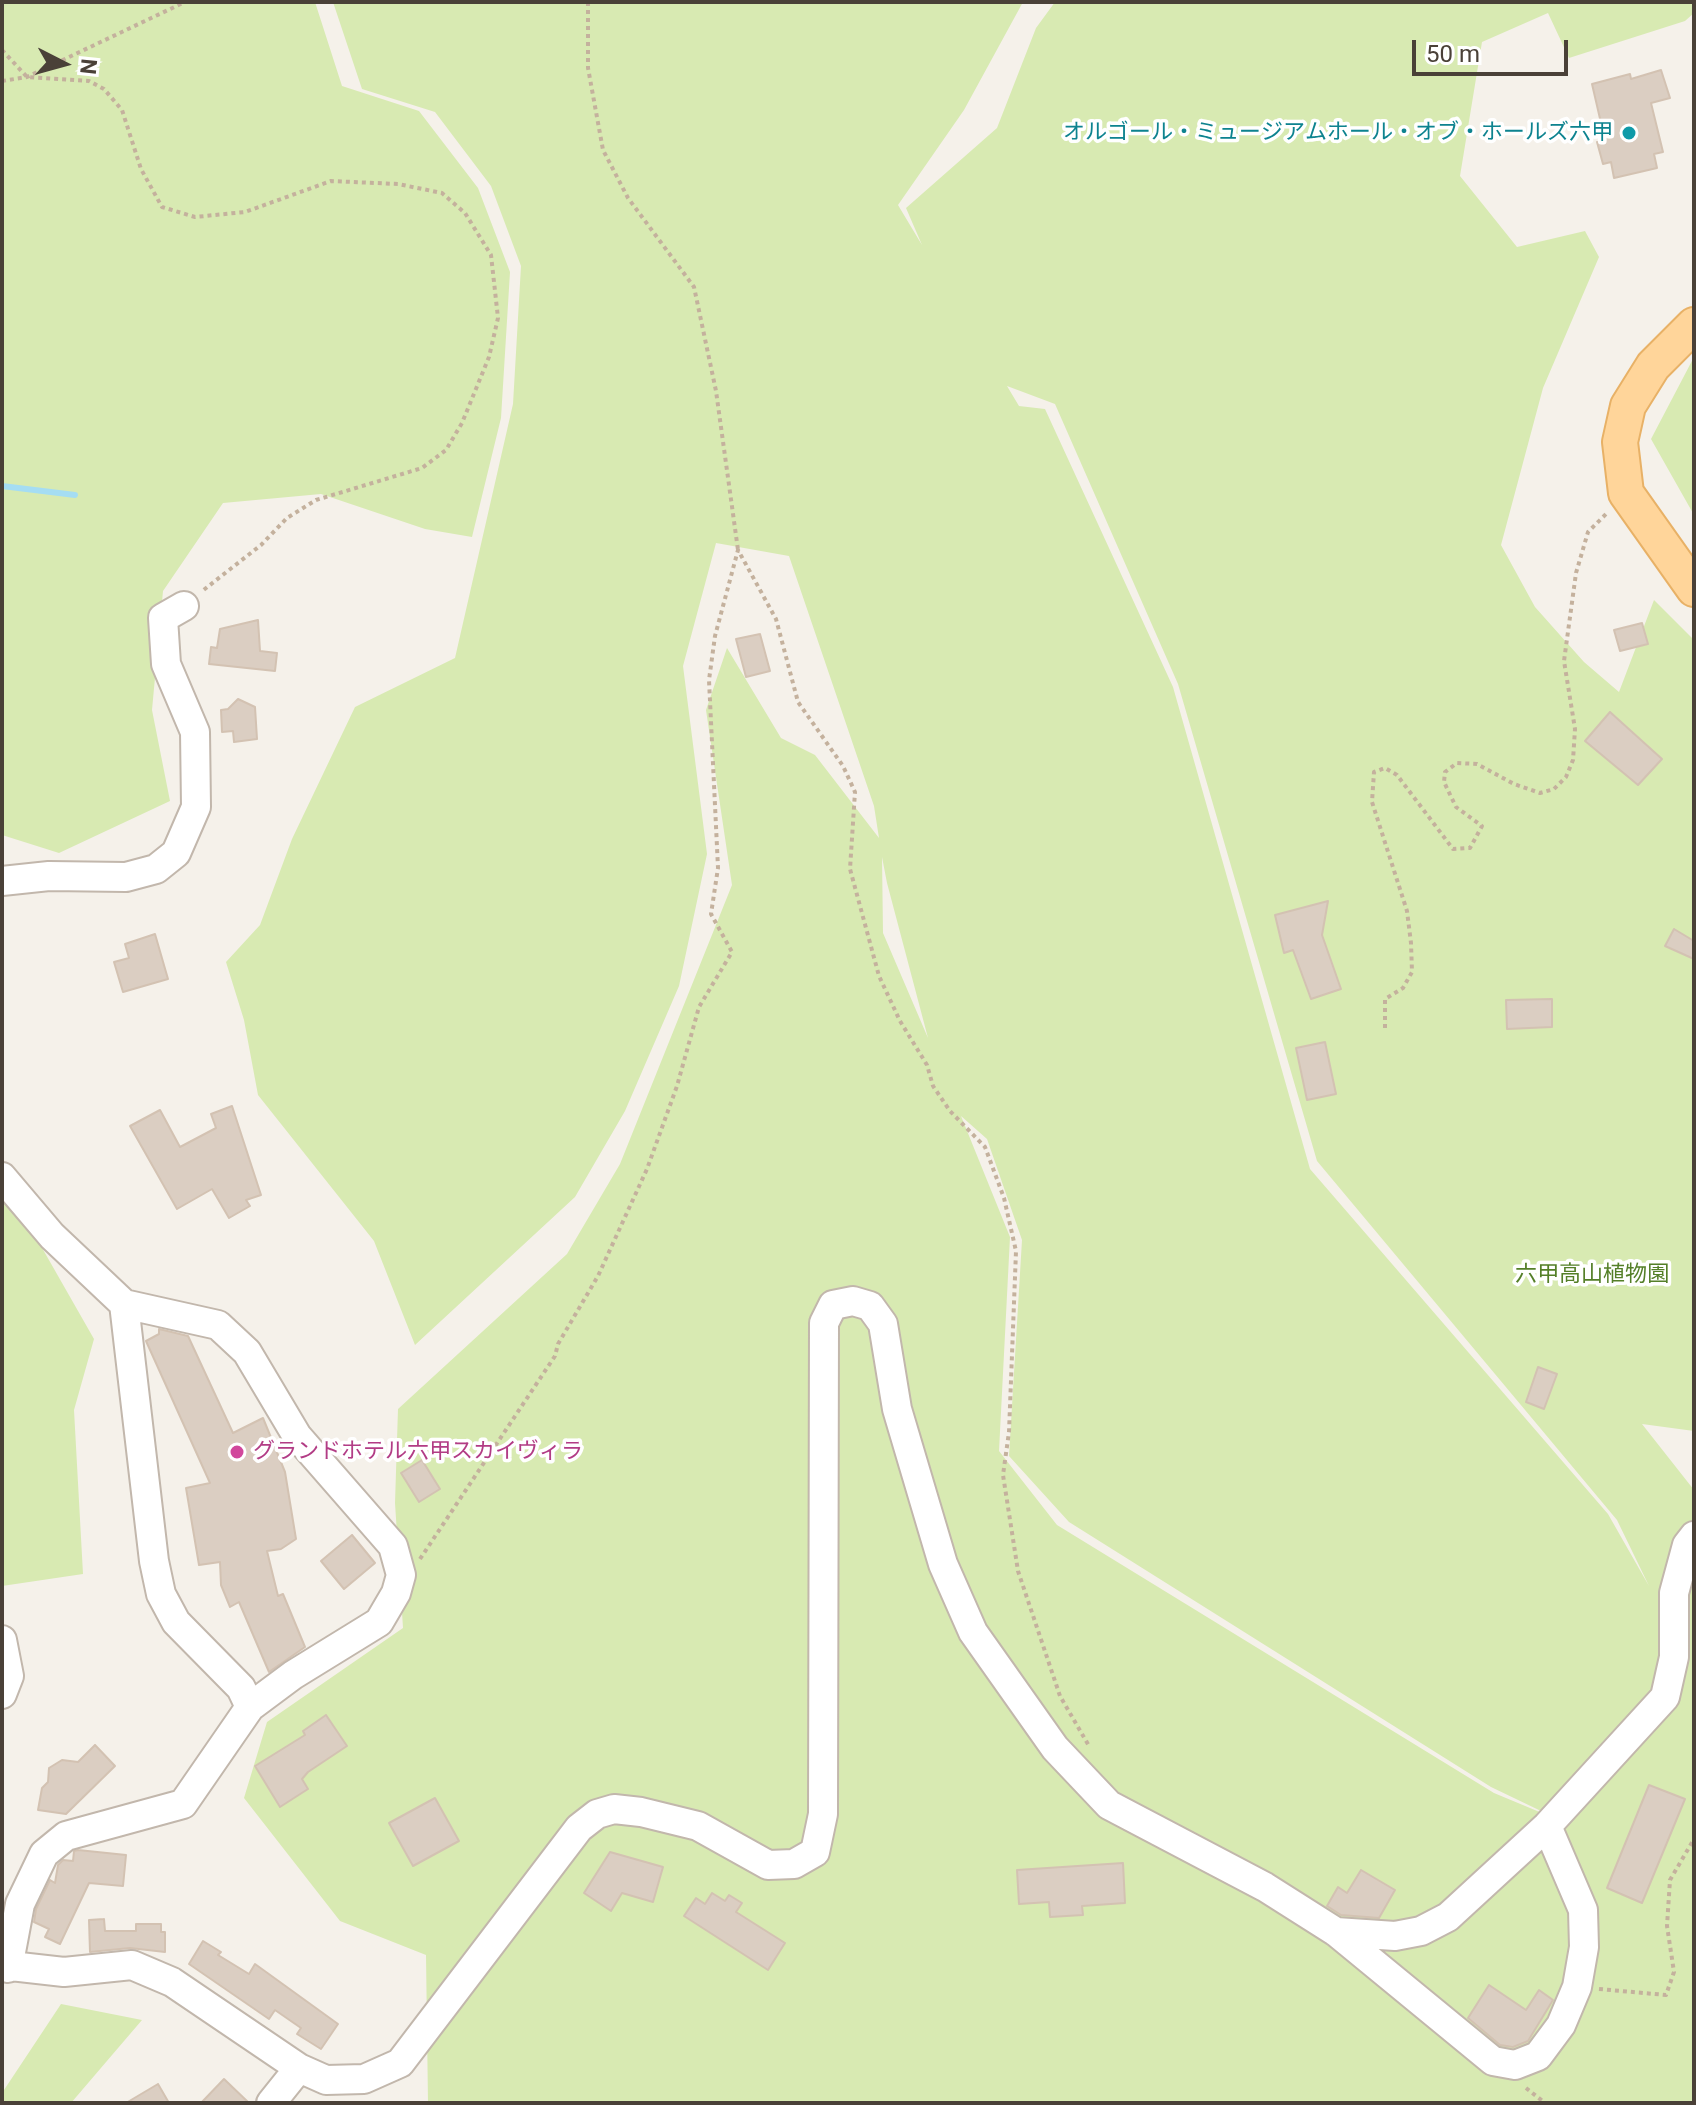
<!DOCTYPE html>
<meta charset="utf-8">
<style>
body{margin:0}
#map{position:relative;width:1696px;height:2105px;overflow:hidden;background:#f5f1ea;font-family:Roboto,sans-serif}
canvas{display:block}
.frame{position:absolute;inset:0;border:4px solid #4a4138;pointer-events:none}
.north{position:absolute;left:24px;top:24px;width:80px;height:80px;-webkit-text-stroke:6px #fff;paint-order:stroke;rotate:96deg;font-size:22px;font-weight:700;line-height:32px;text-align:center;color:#4a4138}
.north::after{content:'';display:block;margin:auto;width:28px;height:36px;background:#4a4138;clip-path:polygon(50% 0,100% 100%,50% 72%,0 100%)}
.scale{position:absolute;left:1412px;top:40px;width:156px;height:36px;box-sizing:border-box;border:4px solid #4a4138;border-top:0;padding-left:10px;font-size:24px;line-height:28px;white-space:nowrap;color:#4a4138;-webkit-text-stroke:6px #fff;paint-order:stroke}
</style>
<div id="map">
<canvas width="1696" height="2105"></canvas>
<div class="frame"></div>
<div class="north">N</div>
<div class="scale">50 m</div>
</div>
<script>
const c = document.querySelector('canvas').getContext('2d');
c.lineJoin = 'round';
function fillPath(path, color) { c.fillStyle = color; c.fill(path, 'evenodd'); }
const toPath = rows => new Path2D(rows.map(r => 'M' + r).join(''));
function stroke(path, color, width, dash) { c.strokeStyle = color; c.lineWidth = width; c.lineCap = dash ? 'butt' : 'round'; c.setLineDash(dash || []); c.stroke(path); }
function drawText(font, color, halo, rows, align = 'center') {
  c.font = font + ' Roboto,"Noto Sans JP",sans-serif'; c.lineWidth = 7; c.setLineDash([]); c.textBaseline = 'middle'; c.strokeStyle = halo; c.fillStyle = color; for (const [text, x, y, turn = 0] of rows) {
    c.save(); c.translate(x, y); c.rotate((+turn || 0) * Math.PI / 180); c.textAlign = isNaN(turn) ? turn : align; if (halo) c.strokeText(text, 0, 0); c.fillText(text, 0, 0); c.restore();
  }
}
fillPath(toPath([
 [2,2,315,2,342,86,419,111,478,188,510,272,501,418,472,537,425,529,321,494,223,503,163,591,152,710,170,801,59,853,2,835],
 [333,2,1023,2,964,110,898,205,922,245,906,208,997,128,1036,28,1055,2,1694,2,1694,13,1685,21,1569,58,1548,13,1482,42,1460,176,1517,247,1585,231,1599,257,1543,388,1501,545,1535,607,1584,662,1619,692,1654,600,1694,640,1694,1431,1642,1424,1694,1490,1694,2103,428,2103,426,1955,340,1921,244,1798,267,1722,403,1628,395,1503,398,1409,567,1254,620,1164,732,885,706,710,727,648,781,738,815,755,879,838,874,806,789,556,716,543,683,666,707,854,679,986,625,1111,575,1197,415,1345,374,1241,258,1095,244,1020,226,962,260,925,292,839,355,707,455,658,513,404,521,266,491,186,435,112,362,89],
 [1007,386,1055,404,1178,684,1317,1161,1617,1520,1649,1586,1608,1514,1310,1169,1173,687,1045,409,1019,406],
 [882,857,887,883,928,1038,883,933],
 [961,1116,987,1139,1022,1240,1009,1456,1069,1522,1491,1787,1541,1811,1655,1685,1665,1707,1542,1813,1494,1793,1057,1525,999,1451,1010,1237],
 [1694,357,1694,515,1651,439],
 [2,1203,21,1211,94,1339,74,1410,83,1574,2,1586],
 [61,2004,142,2020,71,2103,2,2103,2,2093]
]), '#d8eab2');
stroke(toPath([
 [2,486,75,495]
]), '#a5ddf3', 6);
const building = toPath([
 [1661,70,1670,98,1651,103,1663,152,1654,154,1657,168,1614,178,1611,162,1603,164,1597,142,1601,142,1597,124,1601,123,1592,84,1630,74,1631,79,1661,70],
 [258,620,260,651,277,653,275,671,209,664,211,647,217,648,220,629,258,620],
 [1642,623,1648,644,1620,651,1614,630,1642,623],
 [760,634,770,671,746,677,736,639,760,634],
 [238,699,255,707,257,739,234,742,233,731,222,732,221,710,228,709,238,699],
 [1610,712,1662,759,1638,785,1585,741,1610,712],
 [1328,901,1322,935,1341,989,1311,999,1293,950,1284,953,1275,915,1328,901],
 [1674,929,1694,941,1694,959,1665,946,1674,929],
 [155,934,168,979,123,992,114,962,129,958,125,944,155,934],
 [1552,999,1552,1027,1507,1029,1506,1000,1552,999],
 [1325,1042,1336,1094,1307,1100,1296,1048,1325,1042],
 [232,1106,261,1195,246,1200,250,1206,229,1218,212,1189,177,1209,130,1126,160,1110,180,1147,216,1128,211,1114,232,1106],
 [159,1329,188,1336,233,1433,263,1418,285,1472,296,1539,281,1549,267,1551,278,1596,283,1594,305,1647,269,1672,239,1602,230,1607,221,1585,220,1562,199,1565,186,1488,210,1483,146,1341,159,1334,159,1329],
 [1538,1367,1557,1374,1544,1409,1526,1402,1538,1367],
 [422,1460,440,1489,419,1502,401,1473,422,1460],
 [352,1535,375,1563,344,1589,321,1561,352,1535],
 [326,1715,347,1746,308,1772,302,1779,308,1789,280,1807,255,1766,305,1735,303,1731,326,1715],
 [95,1745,115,1766,66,1814,38,1810,42,1788,48,1782,49,1768,62,1760,78,1762,95,1745],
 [1649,1785,1685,1799,1642,1903,1607,1888,1649,1785],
 [435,1798,459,1841,413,1866,389,1823,435,1798],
 [78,1850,126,1855,123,1886,89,1883,60,1944,45,1937,49,1929,34,1922,36,1909,50,1880,55,1883,58,1865,63,1860,73,1861,74,1851,78,1850],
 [610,1852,663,1867,653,1902,622,1893,611,1911,584,1893,610,1852],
 [1123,1863,1125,1903,1082,1906,1083,1915,1050,1917,1049,1902,1019,1904,1017,1870,1123,1863],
 [1361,1870,1395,1890,1379,1918,1341,1915,1327,1906,1338,1887,1347,1893,1361,1870],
 [712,1893,725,1901,729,1895,742,1903,736,1912,785,1943,768,1970,684,1916,696,1898,705,1904,712,1893],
 [104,1919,105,1931,136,1931,136,1924,161,1924,161,1932,165,1932,165,1952,130,1948,90,1952,89,1920,104,1919],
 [203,1941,221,1952,218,1955,249,1974,255,1964,338,2024,321,2049,297,2034,301,2028,275,2010,269,2019,189,1964,203,1941],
 [1489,1985,1526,2010,1539,1990,1553,2000,1528,2041,1513,2047,1500,2045,1468,2018,1489,1985],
 [224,2079,249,2103,201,2103,224,2079],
 [158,2084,169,2103,126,2103,158,2084]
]);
fillPath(building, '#dbcec2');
stroke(building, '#d3c2b2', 2);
const minor = toPath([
 [2,881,49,876,126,877,156,869,176,853,196,807,195,732,166,664,163,618,184,606],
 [2,1177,52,1236,124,1304,218,1325,247,1352,297,1436,393,1546,401,1575,396,1593,379,1622,293,1675,250,1707,183,1804,66,1836,44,1854,20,1904,8,1968],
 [124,1304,154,1561,161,1594,176,1622,241,1688,250,1707],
 [2,1640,9,1676,2,1694],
 [1336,1932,1395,1936,1421,1931,1448,1917,1547,1826,1665,1697,1674,1657,1674,1593,1687,1545,1694,1536],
 [2,1965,64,1972,132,1965,172,1982,299,2068,326,2080,364,2079,400,2063,579,1828,597,1814,614,1809,641,1812,698,1826,768,1865,794,1864,815,1852,823,1814,824,1323,833,1305,853,1301,870,1306,883,1324,897,1409,943,1564,973,1632,1055,1748,1109,1805,1265,1887,1336,1932,1493,2061,1515,2065,1538,2056,1561,2025,1577,1987,1584,1947,1583,1910,1547,1826],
 [271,2103,299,2068]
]);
const major = toPath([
 [1694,325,1653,366,1628,406,1620,442,1626,493,1694,589]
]);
stroke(minor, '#c2b7ac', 32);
stroke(major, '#e8b166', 38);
stroke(toPath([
 [588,2,588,68,603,150,628,198,694,287,716,391,738,550],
 [2,50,27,77,89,81,104,89,122,110,141,169,162,207,195,217,245,212,331,181,398,184,442,193,465,213,491,255,498,318,489,357,462,423,446,450,422,468,316,500,287,518,261,545,201,592],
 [2,81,27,77,185,2],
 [1385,1028,1385,999,1403,988,1412,972,1411,943,1407,911,1372,802,1374,772,1385,768,1397,775,1453,849,1470,848,1482,826,1456,807,1444,782,1445,772,1457,763,1477,764,1514,784,1540,793,1554,789,1566,777,1573,760,1575,729,1564,661,1576,573,1588,532,1608,512],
 [420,1559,555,1356,558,1344,598,1276,647,1169,677,1086,699,1007,732,952,711,914,718,868,709,680,715,636,738,550,776,619,798,702,843,766,855,792,850,869,879,976,900,1021,927,1065,933,1086,950,1111,985,1147,1004,1198,1016,1251,1009,1432,1003,1475,1018,1571,1060,1696,1089,1746],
 [1599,1989,1666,1995,1674,1972,1667,1926,1670,1880,1694,1839],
 [1526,2088,1545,2103]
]), '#c4b19d', 4, [4, 4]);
stroke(minor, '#fff', 28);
stroke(major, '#ffd59a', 34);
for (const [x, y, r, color] of [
 [1629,133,8,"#0f9aa8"],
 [237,1452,8,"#d1479c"]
]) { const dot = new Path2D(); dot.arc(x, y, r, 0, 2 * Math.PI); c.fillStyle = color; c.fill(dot); stroke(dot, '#fff', 3); }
drawText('22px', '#0d838f', '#fff', [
 ["オルゴール・ミュージアムホール・オブ・ホールズ六甲",1613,133]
], 'right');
drawText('22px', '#547f28', '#fff', [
 ["六甲高山植物園",1592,1275]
]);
drawText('22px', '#b23c85', '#fff', [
 ["グランドホテル六甲スカイヴィラ",253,1452]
], 'left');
</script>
